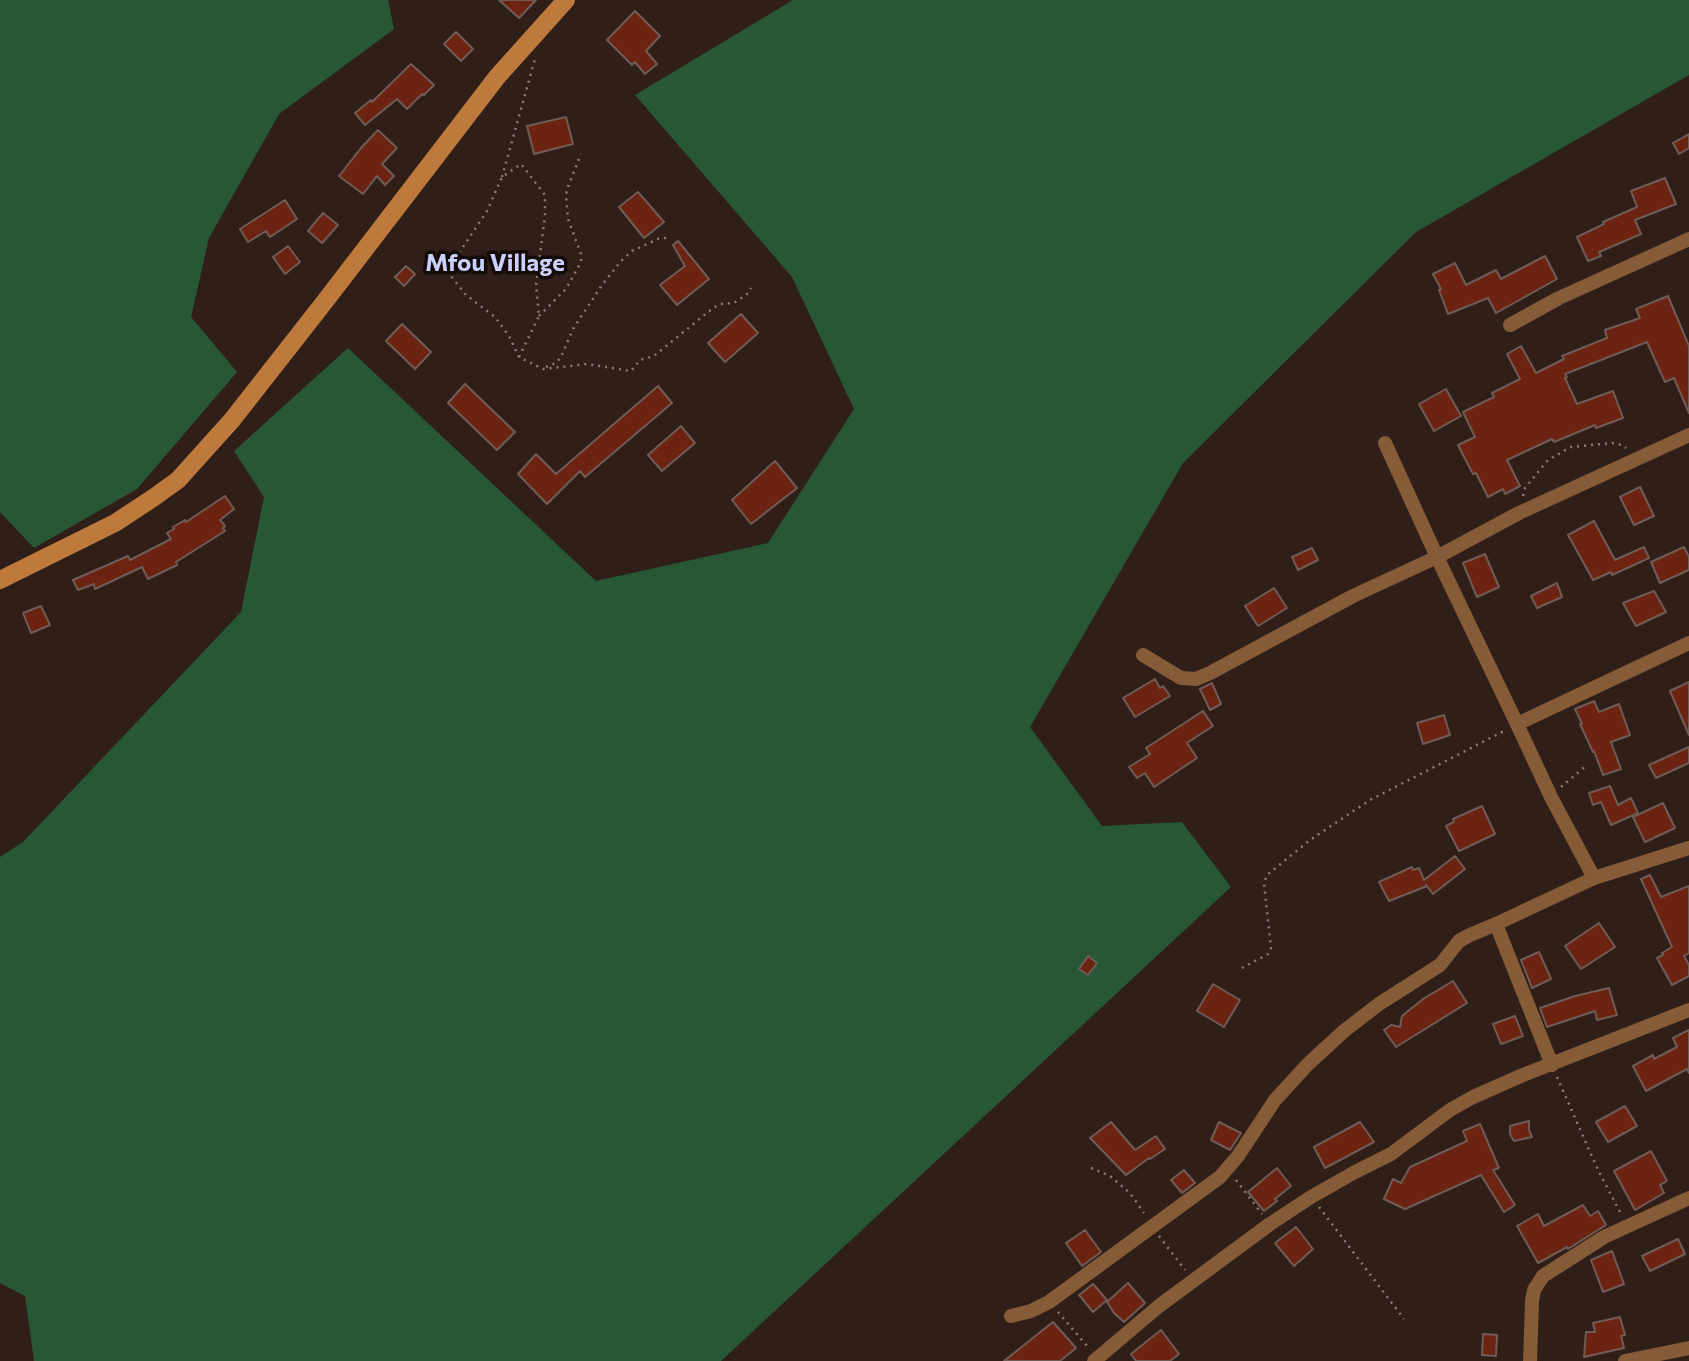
<!DOCTYPE html>
<style>
body{margin:0}
canvas{display:block;background:#2f1f18}
</style>
<canvas width="1689" height="1361"></canvas>
<script>
const c = document.querySelector('canvas').getContext('2d');
c.lineJoin = 'round';
function fillPath(path, color) { c.fillStyle = color; c.fill(path, 'evenodd'); }
const toPath = rows => new Path2D(rows.map(r => 'M' + r).join(''));
function stroke(path, color, width, dash) { c.strokeStyle = color; c.lineWidth = width; c.lineCap = dash ? 'butt' : 'round'; c.setLineDash(dash || []); c.stroke(path); }
function drawText(font, color, halo, rows, align = 'center') {
  c.font = font + ' Commissioner,sans-serif'; c.lineWidth = 7; c.setLineDash([]); c.textBaseline = 'middle'; c.strokeStyle = halo; c.fillStyle = color; for (const [text, x, y, turn = 0] of rows) {
    c.save(); c.translate(x, y); c.rotate((+turn || 0) * Math.PI / 180); c.textAlign = isNaN(turn) ? turn : align; if (halo) c.strokeText(text, 0, 0); c.fillText(text, 0, 0); c.restore();
  }
}
fillPath(toPath([
 [0,0,388,0,394,29,279,114,209,238,191,317,237,372,137,489,34,548,0,512],
 [793,0,1689,0,1689,75,1416,232,1183,463,1030,727,1102,826,1182,822,1231,887,721,1361,34,1361,25,1296,0,1283,0,857,23,842,241,612,264,497,234,451,348,348,596,581,768,543,854,409,792,277,635,95]
]), '#275735');
const building = toPath([
 [499,0,536,0,519,18,499,0],
 [635,11,660,36,646,51,657,64,645,74,635,62,632,65,607,40,635,11],
 [456,32,473,49,461,61,444,44,456,32],
 [411,64,434,85,424,95,422,94,407,109,397,99,365,125,355,113,371,100,372,102,411,64],
 [566,117,573,144,534,154,527,126,566,117],
 [378,130,397,148,382,164,394,176,385,185,377,176,363,194,339,176,361,148,378,130],
 [1689,134,1689,148,1679,154,1673,143,1689,134],
 [1665,178,1676,204,1635,220,1641,234,1599,252,1601,256,1588,261,1577,237,1604,224,1603,222,1637,207,1631,191,1665,178],
 [638,192,664,222,644,238,619,207,638,192],
 [285,200,297,219,270,237,266,231,248,242,240,229,285,200],
 [323,213,338,225,322,243,308,231,323,213],
 [678,241,709,279,677,305,660,285,685,266,673,245,678,241],
 [288,246,300,262,285,274,273,257,288,246],
 [1545,256,1557,279,1496,313,1488,298,1448,314,1439,290,1441,289,1433,274,1455,263,1466,285,1496,270,1501,279,1545,256],
 [406,266,415,274,404,286,395,277,406,266],
 [1668,296,1689,346,1689,413,1674,378,1665,382,1647,342,1565,374,1567,377,1565,378,1577,404,1613,391,1623,418,1596,428,1595,425,1554,442,1552,439,1507,460,1520,486,1505,494,1503,489,1488,497,1476,473,1473,474,1458,445,1475,437,1463,412,1494,397,1492,393,1520,379,1507,354,1521,346,1536,373,1564,359,1562,356,1607,338,1605,330,1640,318,1636,309,1668,296],
 [741,314,758,333,725,362,708,343,741,314],
 [402,324,431,352,415,369,386,341,402,324],
 [465,384,515,432,497,450,448,403,465,384],
 [658,386,672,403,585,477,580,471,547,504,518,474,536,454,556,474,658,386],
 [1446,389,1461,416,1434,431,1419,404,1446,389],
 [681,426,695,443,662,471,648,455,681,426],
 [775,461,797,488,751,524,732,500,775,461],
 [1640,487,1654,516,1634,525,1620,497,1640,487],
 [225,496,234,509,220,520,225,526,223,528,225,531,176,562,177,565,148,579,142,567,95,589,94,584,78,590,73,580,128,556,130,560,171,539,167,533,174,529,173,527,185,520,186,522,225,496],
 [1594,521,1615,560,1644,547,1649,558,1612,575,1611,572,1593,580,1568,535,1594,521],
 [1684,547,1689,557,1689,570,1660,583,1651,562,1684,547],
 [1312,548,1318,560,1298,570,1292,557,1312,548],
 [1485,554,1499,587,1477,597,1463,563,1485,554],
 [1557,583,1562,597,1537,608,1531,596,1557,583],
 [1274,588,1287,608,1258,626,1245,606,1274,588],
 [1654,591,1666,612,1636,626,1623,603,1654,591],
 [41,606,50,625,31,633,23,613,41,606],
 [1155,679,1160,688,1163,686,1170,696,1135,717,1123,698,1155,679],
 [1689,682,1689,735,1670,691,1689,682],
 [1212,683,1221,704,1210,710,1200,689,1212,683],
 [1594,701,1599,712,1619,704,1630,735,1611,742,1621,769,1603,775,1594,751,1593,752,1580,724,1582,724,1575,709,1594,701],
 [1203,711,1213,726,1187,743,1197,758,1154,787,1145,773,1137,778,1129,767,1150,754,1146,748,1203,711],
 [1444,715,1450,735,1423,744,1417,723,1444,715],
 [1689,747,1689,763,1656,778,1649,765,1689,747],
 [1610,786,1618,805,1631,798,1638,813,1611,825,1601,802,1593,805,1589,793,1610,786],
 [1663,803,1675,828,1645,842,1633,817,1663,803],
 [1482,806,1495,834,1459,851,1446,826,1454,822,1453,819,1482,806],
 [1455,856,1465,869,1433,894,1426,885,1427,886,1389,901,1379,882,1412,867,1413,870,1419,868,1424,880,1455,856],
 [1650,875,1661,897,1689,886,1689,953,1684,956,1689,965,1689,976,1672,985,1657,958,1663,955,1662,953,1672,947,1641,879,1650,875],
 [1599,923,1615,947,1581,969,1565,946,1599,923],
 [1539,952,1551,979,1532,988,1521,960,1539,952],
 [1088,956,1097,963,1088,975,1079,969,1088,956],
 [1453,981,1467,1003,1396,1047,1384,1030,1391,1025,1400,1027,1402,1016,1423,999,1453,981],
 [1213,984,1240,1000,1224,1027,1197,1011,1213,984],
 [1609,988,1617,1015,1597,1020,1595,1011,1547,1027,1540,1008,1575,996,1609,988],
 [1515,1016,1523,1036,1501,1044,1493,1024,1515,1016],
 [1689,1030,1689,1073,1687,1069,1646,1091,1633,1066,1653,1055,1654,1059,1677,1047,1673,1038,1689,1030],
 [1625,1106,1637,1126,1608,1142,1596,1122,1625,1106],
 [1529,1121,1529,1130,1532,1137,1514,1141,1510,1134,1510,1126,1529,1121],
 [1111,1122,1135,1150,1156,1136,1165,1149,1150,1159,1149,1158,1126,1175,1090,1138,1111,1122],
 [1219,1122,1241,1133,1230,1150,1211,1140,1219,1122],
 [1360,1122,1374,1142,1325,1168,1314,1147,1360,1122],
 [1480,1124,1499,1168,1493,1170,1515,1205,1504,1212,1481,1175,1405,1209,1384,1199,1393,1179,1401,1183,1410,1167,1467,1141,1463,1131,1480,1124],
 [1651,1151,1667,1181,1660,1185,1664,1193,1635,1210,1614,1171,1651,1151],
 [1277,1168,1291,1186,1275,1199,1277,1201,1264,1211,1248,1192,1277,1168],
 [1184,1170,1195,1183,1182,1193,1171,1180,1184,1170],
 [1583,1205,1590,1216,1598,1211,1606,1225,1568,1249,1567,1247,1538,1263,1517,1226,1538,1214,1544,1226,1583,1205],
 [1296,1227,1313,1249,1294,1266,1275,1243,1296,1227],
 [1085,1230,1101,1252,1082,1266,1066,1243,1085,1230],
 [1678,1239,1685,1254,1650,1271,1642,1256,1678,1239],
 [1612,1251,1624,1284,1603,1292,1591,1260,1612,1251],
 [1128,1283,1145,1303,1124,1322,1114,1313,1107,1302,1128,1283],
 [1093,1284,1107,1300,1093,1312,1079,1295,1093,1284],
 [1620,1317,1625,1335,1621,1336,1624,1348,1584,1357,1586,1332,1595,1332,1593,1323,1620,1317],
 [1053,1322,1076,1348,1060,1361,1004,1361,1053,1322],
 [1161,1330,1179,1354,1170,1361,1136,1361,1131,1354,1161,1330],
 [1483,1334,1497,1335,1496,1356,1482,1355,1483,1334]
]);
fillPath(building, '#6c2311');
stroke(building, '#705c56', 2);
stroke(toPath([
 [502,177,535,59],
 [539,316,566,289,581,262,581,254,568,219,566,196,567,189,581,154],
 [519,357,539,316,536,285,545,216,545,195,521,164,502,177,487,211,457,256,451,269,451,276,466,295,495,317,509,336,519,357,543,369,587,364,631,371,640,360,654,356,713,308,720,304,734,303,747,294,751,288],
 [546,367,556,363,561,357,573,329,602,285,621,261,632,251,660,238,667,238],
 [1523,496,1525,488,1548,460,1571,447,1612,443,1622,445,1626,448],
 [1561,787,1587,765],
 [1242,968,1268,954,1271,948,1264,883,1267,875,1310,840,1370,800,1504,731],
 [1557,1077,1598,1170,1621,1214],
 [1091,1168,1110,1176,1130,1193,1144,1213],
 [1236,1180,1262,1214],
 [1319,1207,1404,1319],
 [1159,1236,1185,1270],
 [1058,1312,1088,1347]
]), '#8a7c76', 2.5, [2, 5]);
stroke(toPath([
 [1510,325,1559,298,1689,239],
 [1385,443,1437,557,1517,724],
 [1143,655,1181,678,1196,679,1210,673,1353,596,1437,557,1519,513,1689,435],
 [1594,878,1551,797,1517,724,1689,643],
 [1552,1065,1496,924,1594,878,1689,848],
 [1011,1316,1031,1311,1049,1302,1220,1177,1238,1156,1275,1100,1308,1064,1344,1031,1379,1004,1440,965,1459,941,1470,935,1496,924],
 [1094,1361,1159,1306,1270,1224,1311,1197,1355,1172,1391,1154,1450,1110,1473,1097,1523,1075,1689,1010],
 [1530,1361,1532,1301,1534,1290,1543,1276,1604,1237,1689,1198],
 [1625,1361,1689,1348]
]), '#865b37', 14);
stroke(toPath([
 [0,580,115,523,153,498,178,480,232,420,326,300,497,77,566,0]
]), '#be7a3c', 18);
drawText('bold 24px', '#cad1fc', '#120b08', [
 ["Mfou Village",495,263]
]);
</script>
